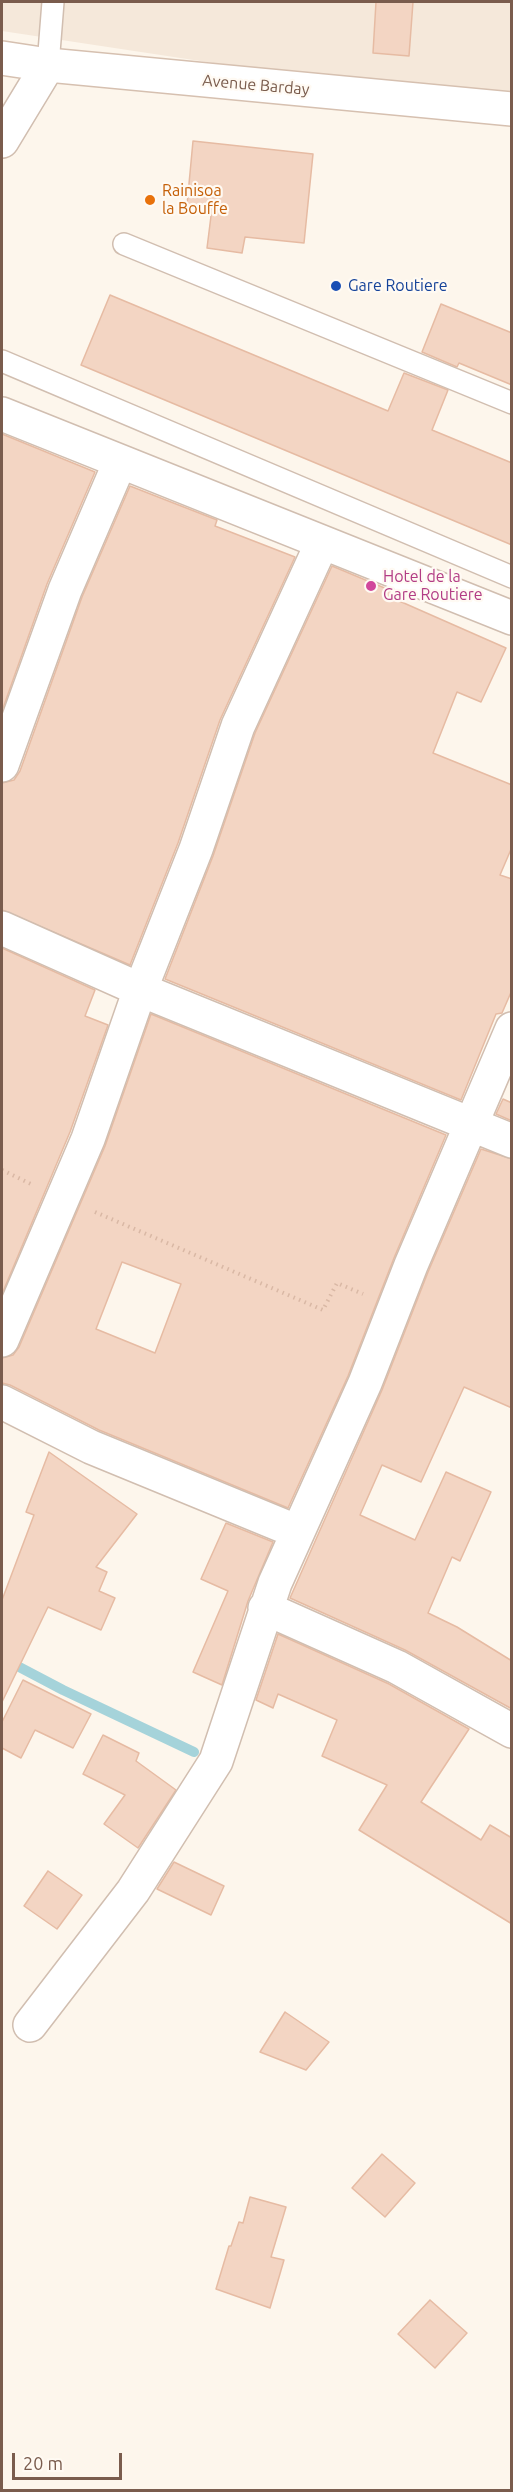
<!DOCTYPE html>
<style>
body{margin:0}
#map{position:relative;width:513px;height:2492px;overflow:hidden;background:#fdf6ec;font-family:Ubuntu,sans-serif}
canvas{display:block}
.frame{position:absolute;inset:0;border:3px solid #7a5c4d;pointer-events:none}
.scale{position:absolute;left:12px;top:2453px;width:110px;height:27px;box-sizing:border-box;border:3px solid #7a5c4d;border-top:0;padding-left:8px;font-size:18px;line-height:21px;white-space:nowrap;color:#7a5c4d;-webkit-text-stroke:4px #fffaf3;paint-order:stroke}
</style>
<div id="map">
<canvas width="513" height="2492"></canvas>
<div class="frame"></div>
<div class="scale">20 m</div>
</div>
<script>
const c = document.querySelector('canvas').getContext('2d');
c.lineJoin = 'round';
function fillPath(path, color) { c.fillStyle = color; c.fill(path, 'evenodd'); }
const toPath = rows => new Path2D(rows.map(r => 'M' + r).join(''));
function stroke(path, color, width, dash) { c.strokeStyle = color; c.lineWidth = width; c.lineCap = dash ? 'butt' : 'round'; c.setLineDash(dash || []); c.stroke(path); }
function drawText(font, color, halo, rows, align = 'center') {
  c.font = font + ' Ubuntu,sans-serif'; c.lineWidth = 4.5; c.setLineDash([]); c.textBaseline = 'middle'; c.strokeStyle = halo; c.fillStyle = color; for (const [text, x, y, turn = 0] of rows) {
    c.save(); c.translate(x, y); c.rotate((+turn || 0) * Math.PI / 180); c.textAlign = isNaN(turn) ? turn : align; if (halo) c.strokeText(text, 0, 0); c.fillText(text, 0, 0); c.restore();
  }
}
fillPath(toPath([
 [2,2,511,2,511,108,2,31]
]), '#f5e8da');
stroke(toPath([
 [2,1658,63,1690,194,1752]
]), '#a5d3da', 10);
const building = toPath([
 [376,2,413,2,409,56,373,53,376,2],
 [193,141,313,154,304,243,245,237,242,253,207,248,212,208,187,205,193,141],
 [110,295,388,411,404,373,448,390,432,430,512,463,512,545,81,365,110,295],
 [441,304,512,333,512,385,459,363,457,367,422,352,441,304],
 [2,434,95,472,47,584,2,711,2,434],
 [130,486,217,520,215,526,295,557,220,720,178,843,130,965,2,910,2,783,14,780,20,771,82,597,130,486],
 [332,566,399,594,397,600,506,648,481,702,457,692,433,753,512,785,512,847,500,875,512,879,512,990,502,1013,496,1014,461,1100,165,979,213,856,255,733,332,566],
 [2,948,95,990,85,1016,108,1025,70,1132,2,1294,2,948],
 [151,1014,446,1135,394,1258,348,1376,288,1508,99,1430,10,1385,2,1383,2,1358,13,1355,19,1347,105,1146,151,1014],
 [122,1262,181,1284,155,1353,96,1329,122,1262],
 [503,1099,512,1103,512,1121,496,1114,503,1099],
 [481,1149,512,1159,512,1408,464,1387,421,1482,382,1465,360,1515,415,1540,446,1472,491,1492,460,1561,452,1557,428,1613,457,1627,512,1661,512,1709,405,1650,290,1598,382,1390,428,1272,481,1149],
 [49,1452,137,1514,96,1567,107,1572,99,1591,115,1598,101,1630,48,1607,2,1702,2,1600,34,1515,26,1512,49,1452],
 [226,1523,273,1542,248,1601,222,1685,193,1672,228,1591,201,1579,226,1523],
 [278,1634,389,1684,469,1729,421,1802,481,1840,490,1825,512,1838,512,1924,359,1830,387,1785,322,1756,337,1720,278,1694,273,1708,256,1700,278,1634],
 [23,1680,91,1714,73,1748,35,1730,21,1758,2,1748,2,1722,23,1680],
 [103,1735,139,1753,136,1761,176,1790,138,1848,104,1824,125,1795,83,1774,103,1735],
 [174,1862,224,1886,211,1915,157,1889,174,1862],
 [48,1871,82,1895,57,1929,24,1906,48,1871],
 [285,2012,329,2042,306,2070,260,2052,285,2012],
 [382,2154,415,2183,385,2217,352,2188,382,2154],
 [250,2197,286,2207,271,2257,284,2260,270,2308,216,2289,229,2246,231,2246,239,2222,243,2223,250,2197],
 [430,2300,467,2333,435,2368,398,2334,430,2300]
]);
fillPath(building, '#f3d5c3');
stroke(building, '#e6bba3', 1.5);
const service = toPath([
 [48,65,53,2],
 [124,244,512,403],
 [2,361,512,577]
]);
const minor = toPath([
 [2,141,48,65],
 [2,414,512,618],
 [2,765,65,590,120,462],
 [2,928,141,990,512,1141],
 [2,1340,88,1139,136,1001,196,849,238,726,322,543],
 [2,1402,91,1447,298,1532],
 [265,1608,397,1667,512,1731],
 [30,2025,133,1891,216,1761,275,1583,365,1383,411,1265,512,1029]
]);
const secondary = toPath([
 [2,58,48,65,512,109]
]);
stroke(service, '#d1beb0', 24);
stroke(minor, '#d1beb0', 36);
stroke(secondary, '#d6c0b0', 36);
stroke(toPath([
 [2,1170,31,1184],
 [95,1212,323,1310,337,1283,363,1294]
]), '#d9b8a5', 4, [1.5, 4.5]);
stroke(service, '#fff', 21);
stroke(minor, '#fff', 33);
stroke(secondary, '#fff', 33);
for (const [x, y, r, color] of [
 [150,200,6,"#e8710a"],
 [336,286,6,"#1a4fb4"],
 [371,586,6,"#d1479c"]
]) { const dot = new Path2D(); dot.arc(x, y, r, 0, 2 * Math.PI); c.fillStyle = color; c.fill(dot); stroke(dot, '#fffaf3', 2); }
drawText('16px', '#7a5c4d', '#fffaf3', [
 ["Avenue Barday",256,85,5]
]);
drawText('16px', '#c56008', '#fffaf3', [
 ["Rainisoa",162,191],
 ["la Bouffe",162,209]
], 'left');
drawText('16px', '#164399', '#fffaf3', [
 ["Gare Routiere",348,286]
], 'left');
drawText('16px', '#b23c85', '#fffaf3', [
 ["Hotel de la",383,577],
 ["Gare Routiere",383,595]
], 'left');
</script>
